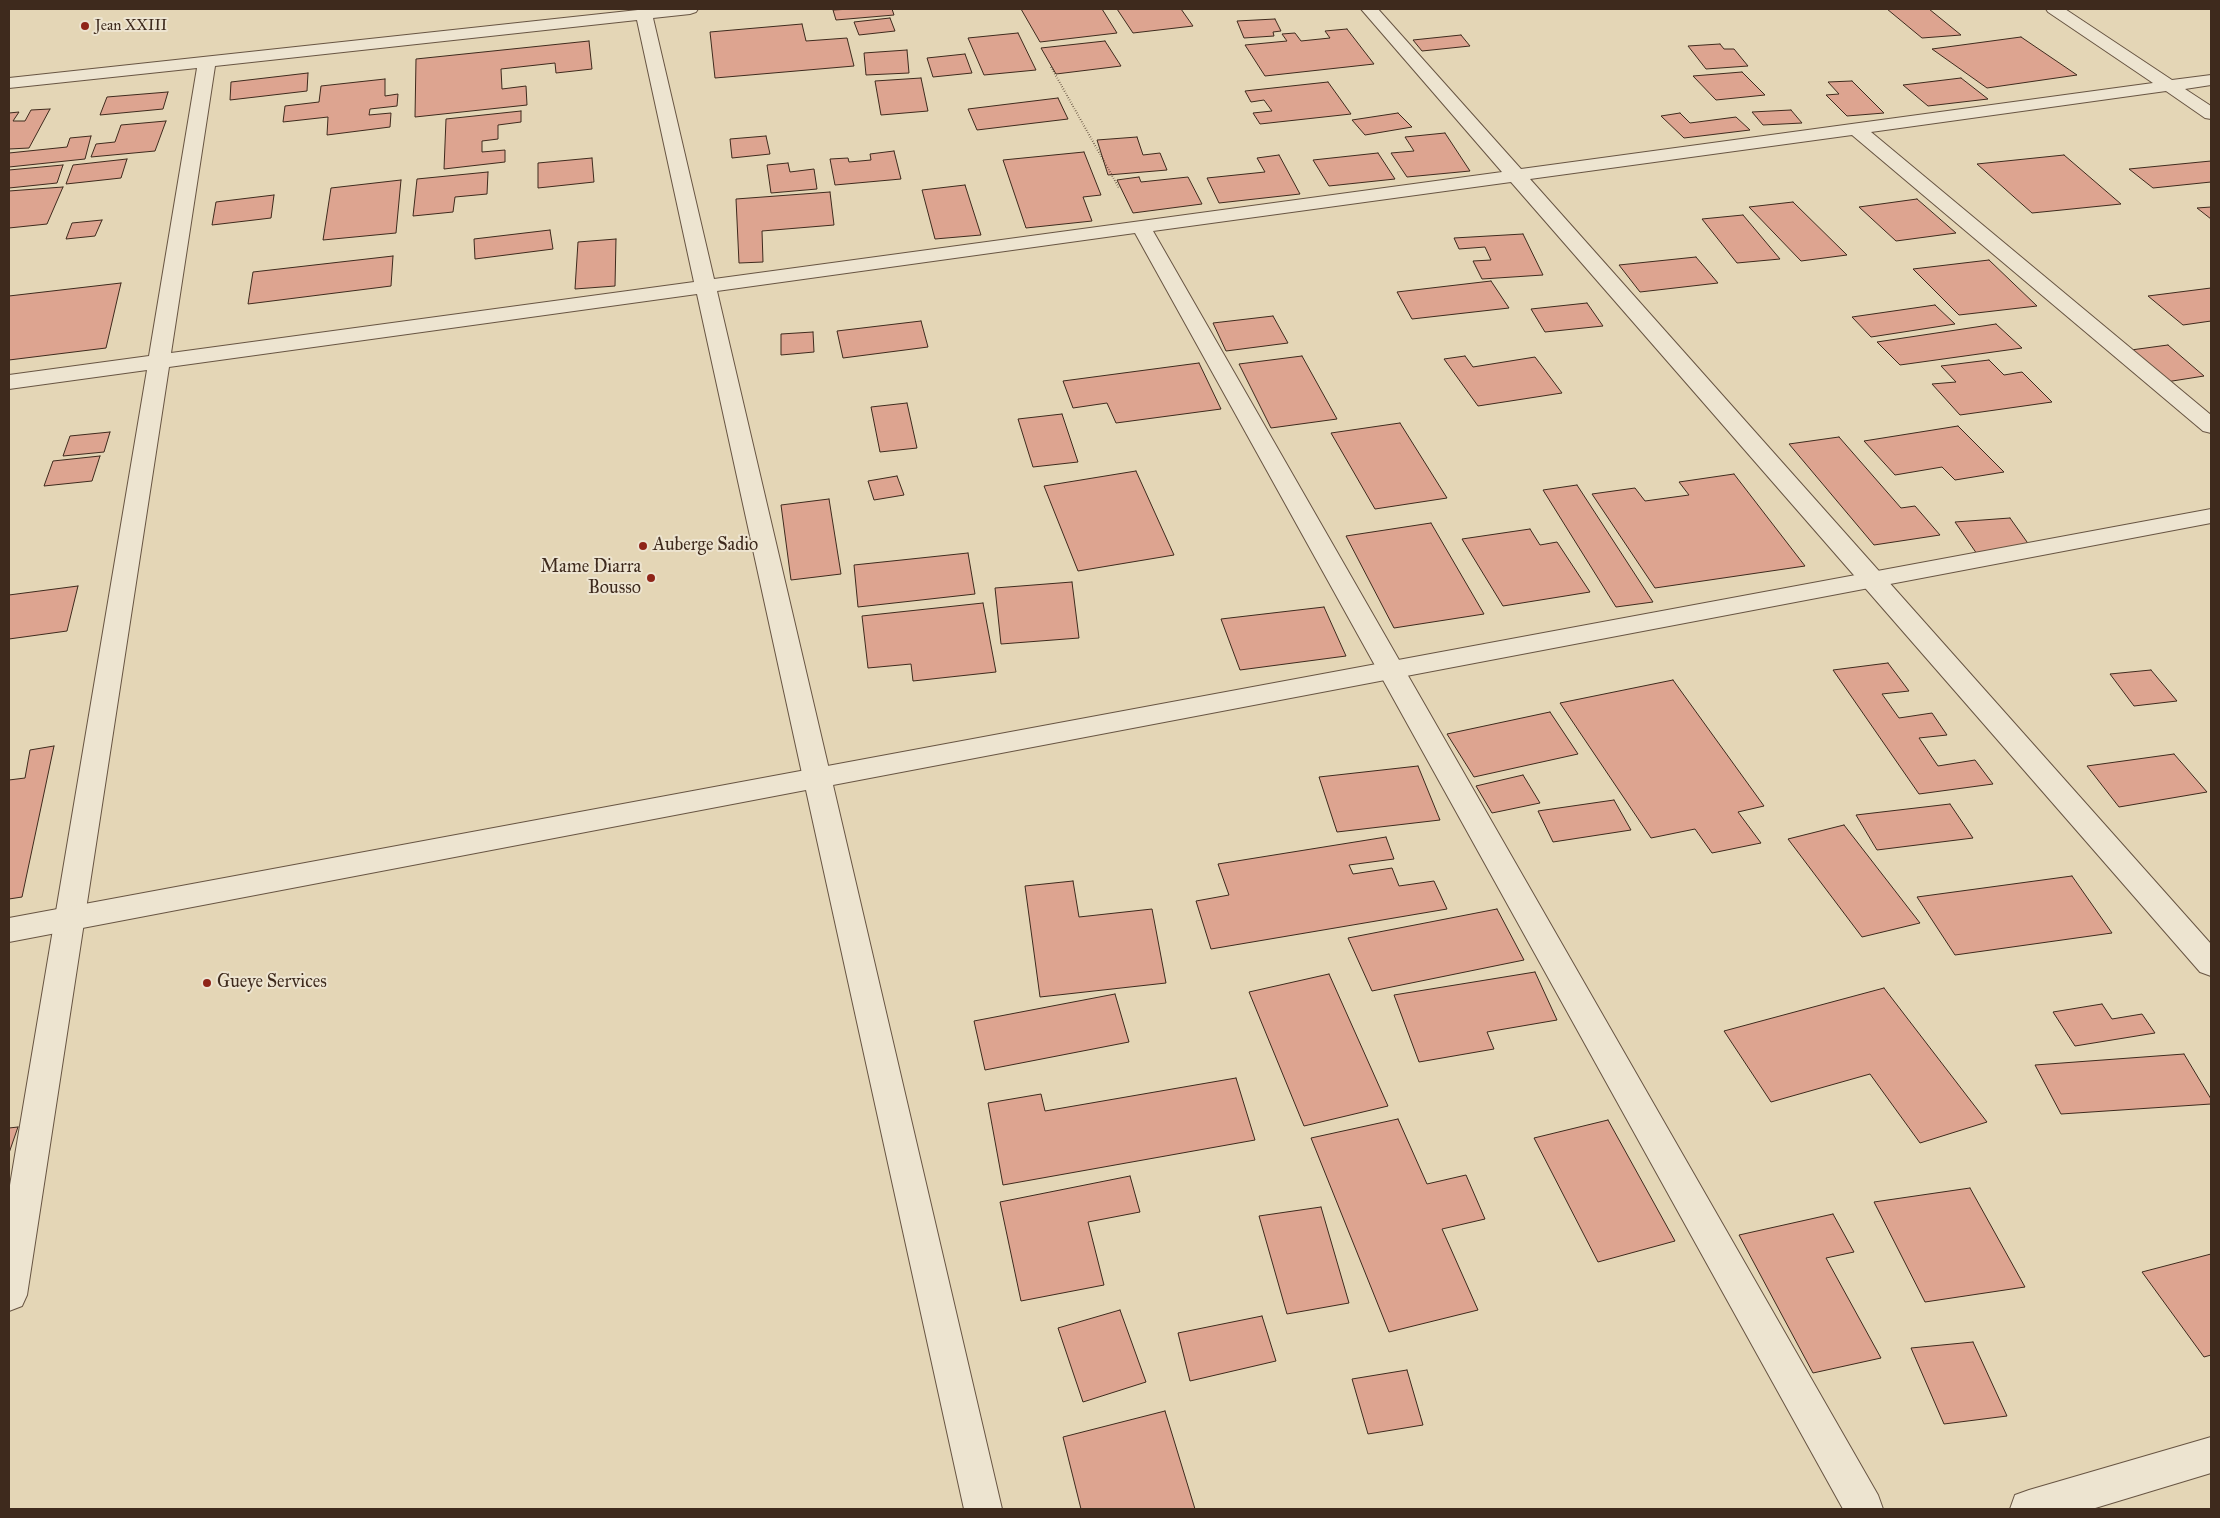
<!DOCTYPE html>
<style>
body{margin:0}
#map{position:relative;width:2220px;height:1518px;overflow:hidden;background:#e4d6b6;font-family:"IM FELL Great Primer",serif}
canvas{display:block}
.frame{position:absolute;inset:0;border:10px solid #3e2a1d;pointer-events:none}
</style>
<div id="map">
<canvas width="2220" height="1518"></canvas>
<div class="frame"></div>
</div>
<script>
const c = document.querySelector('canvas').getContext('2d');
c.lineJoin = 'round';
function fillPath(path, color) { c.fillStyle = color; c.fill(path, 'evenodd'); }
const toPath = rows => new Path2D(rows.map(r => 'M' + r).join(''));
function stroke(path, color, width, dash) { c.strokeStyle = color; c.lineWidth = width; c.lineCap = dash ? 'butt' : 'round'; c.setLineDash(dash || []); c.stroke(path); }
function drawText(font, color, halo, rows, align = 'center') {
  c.font = font + ' "IM FELL Great Primer",serif'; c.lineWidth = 4; c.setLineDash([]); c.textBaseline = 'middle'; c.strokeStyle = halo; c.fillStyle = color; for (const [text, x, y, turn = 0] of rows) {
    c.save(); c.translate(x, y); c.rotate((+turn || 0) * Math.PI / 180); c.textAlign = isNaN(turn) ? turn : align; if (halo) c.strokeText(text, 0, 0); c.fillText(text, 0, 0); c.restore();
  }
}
const building = toPath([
 [852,9,892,9,894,15,836,20,833,10,852,9],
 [1021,9,1102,9,1117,33,1040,42,1021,9],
 [1117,9,1181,9,1193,26,1133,33,1117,9],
 [1887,9,1929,9,1961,35,1922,38,1887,9],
 [890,18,895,31,859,35,854,22,890,18],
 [1275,19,1281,31,1273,32,1274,36,1244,38,1237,21,1275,19],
 [802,24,806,41,847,38,854,66,715,78,710,32,802,24],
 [1347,29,1374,64,1265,76,1245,45,1287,41,1282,34,1295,33,1301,41,1330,38,1325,31,1347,29],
 [1018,33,1036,70,984,75,968,38,1018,33],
 [1461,35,1470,46,1422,51,1413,40,1461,35],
 [2021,37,2077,75,1987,88,1932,49,2021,37],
 [589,41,592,69,556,73,555,63,501,69,502,89,526,86,527,105,415,117,416,59,589,41],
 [1105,41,1121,66,1056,74,1041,48,1105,41],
 [1720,44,1724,49,1734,49,1748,66,1706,69,1688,46,1720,44],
 [907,50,909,73,866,75,864,53,907,50],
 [965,54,972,73,933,77,927,58,965,54],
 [1742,72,1765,95,1716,100,1693,76,1742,72],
 [308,73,307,91,230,100,231,82,308,73],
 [921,78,928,111,881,115,875,81,921,78],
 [1961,78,1988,99,1928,106,1903,85,1961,78],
 [385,79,385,96,398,94,397,106,370,109,369,115,391,113,390,127,327,135,328,117,283,122,285,106,319,102,321,86,385,79],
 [1852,81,1884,113,1847,116,1826,95,1839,94,1828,82,1852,81],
 [1328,82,1351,114,1260,124,1253,113,1272,111,1264,100,1251,102,1245,91,1328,82],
 [168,92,163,109,100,115,107,97,168,92],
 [1058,98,1068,119,977,130,968,109,1058,98],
 [50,109,29,148,9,149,9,113,19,112,13,121,25,121,31,110,50,109],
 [1791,110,1802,123,1763,125,1752,112,1791,110],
 [521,111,521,122,498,125,498,139,482,141,482,152,505,150,505,162,444,169,446,119,521,111],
 [1398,113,1412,127,1365,135,1352,120,1398,113],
 [1680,113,1690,123,1736,117,1750,130,1684,138,1661,116,1680,113],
 [166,121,155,151,91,157,96,144,115,142,121,125,166,121],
 [1445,133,1470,171,1407,177,1391,153,1414,151,1405,137,1445,133],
 [91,136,85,159,9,167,9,153,67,147,70,138,91,136],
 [766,136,770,154,732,158,730,139,766,136],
 [1137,137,1143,155,1160,153,1167,170,1108,175,1097,140,1137,137],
 [894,151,901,179,835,185,830,159,848,158,849,162,871,160,870,154,894,151],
 [1084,152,1101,195,1083,197,1092,221,1026,228,1003,160,1084,152],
 [1378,153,1395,179,1329,186,1313,160,1378,153],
 [1279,155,1300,194,1219,203,1207,178,1265,172,1257,158,1279,155],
 [2064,155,2121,204,2032,213,1977,164,2064,155],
 [592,158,594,182,538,188,538,163,592,158],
 [127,159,121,178,66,184,73,165,127,159],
 [2211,161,2211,182,2153,188,2129,169,2211,161],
 [788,163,790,172,814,169,817,189,771,193,767,165,788,163],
 [63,165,57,183,9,188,9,170,63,165],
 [488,172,487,194,455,197,453,212,413,216,417,179,488,172],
 [1139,177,1141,182,1188,177,1202,204,1133,213,1117,180,1139,177],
 [401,180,396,233,323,240,331,188,401,180],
 [965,185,981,235,935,239,922,190,965,185],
 [63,187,47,224,9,228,9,191,63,187],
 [830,192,834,225,762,231,763,262,739,263,736,199,830,192],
 [274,195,271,218,212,225,216,202,274,195],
 [1917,199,1956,233,1896,241,1859,207,1917,199],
 [1793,202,1847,255,1801,261,1749,207,1793,202],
 [2211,207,2211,219,2197,208,2211,207],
 [1743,215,1780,259,1737,263,1702,219,1743,215],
 [102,220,95,236,66,239,72,223,102,220],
 [550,230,553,249,475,259,474,239,550,230],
 [1523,234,1543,275,1482,279,1473,261,1491,260,1485,247,1459,249,1454,238,1523,234],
 [616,239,615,286,575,289,578,242,616,239],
 [393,256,391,286,248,304,253,272,393,256],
 [1696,257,1718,283,1640,292,1619,265,1696,257],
 [1989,260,2037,306,1959,315,1913,269,1989,260],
 [1491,281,1509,308,1412,319,1397,292,1491,281],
 [121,283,106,348,9,360,9,296,121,283],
 [2211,288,2211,321,2183,325,2148,296,2211,288],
 [1587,303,1603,326,1545,332,1531,309,1587,303],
 [1935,305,1955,324,1871,337,1852,317,1935,305],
 [1273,316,1288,343,1226,351,1213,323,1273,316],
 [921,321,928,347,843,358,837,331,921,321],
 [1996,324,2022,348,1900,365,1877,342,1996,324],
 [813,332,814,352,781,355,781,334,813,332],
 [2168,345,2204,376,2166,382,2131,350,2168,345],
 [1302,356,1337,419,1271,428,1239,364,1302,356],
 [1465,356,1473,367,1535,357,1562,393,1478,406,1444,359,1465,356],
 [1989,360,2004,375,2022,372,2052,402,1960,415,1932,384,1956,382,1941,366,1989,360],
 [1199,363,1221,409,1116,423,1107,403,1073,408,1063,381,1199,363],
 [907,403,917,448,880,452,871,407,907,403],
 [1062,414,1078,462,1033,467,1018,419,1062,414],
 [1400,423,1447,498,1375,509,1331,433,1400,423],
 [1958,426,2004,472,1955,480,1942,467,1895,475,1864,441,1958,426],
 [110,432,104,452,63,456,70,436,110,432],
 [1839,437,1901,508,1915,506,1940,535,1874,545,1789,444,1839,437],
 [100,456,92,481,44,486,53,461,100,456],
 [1136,471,1174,555,1078,571,1044,486,1136,471],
 [1734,474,1805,566,1655,588,1592,494,1635,488,1645,501,1689,495,1679,482,1734,474],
 [897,476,904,495,874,500,868,481,897,476],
 [1577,485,1653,602,1616,607,1543,490,1577,485],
 [829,499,841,574,791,580,781,505,829,499],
 [2010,518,2032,549,1977,554,1955,522,2010,518],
 [1431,523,1484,614,1394,628,1346,536,1431,523],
 [1530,529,1540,545,1557,542,1590,592,1503,606,1462,539,1530,529],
 [968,553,975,594,858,607,854,565,968,553],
 [1072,582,1079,638,1001,644,995,588,1072,582],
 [78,586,67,631,9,639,9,595,78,586],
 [983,603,996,672,913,681,911,664,868,668,862,616,983,603],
 [1324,607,1346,656,1240,670,1221,619,1324,607],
 [1888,663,1909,691,1882,694,1899,718,1932,713,1947,735,1919,738,1938,766,1975,760,1993,784,1919,794,1833,670,1888,663],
 [2151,670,2177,701,2134,706,2110,674,2151,670],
 [1673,680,1764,806,1738,812,1761,843,1712,853,1695,829,1651,838,1560,703,1673,680],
 [1550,712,1578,754,1474,777,1447,734,1550,712],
 [54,746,22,897,9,899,9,780,25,778,30,750,54,746],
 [2174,754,2207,792,2119,807,2087,766,2174,754],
 [1418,766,1440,820,1337,832,1319,777,1418,766],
 [1523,775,1540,803,1492,813,1476,786,1523,775],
 [1614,800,1631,830,1553,842,1538,811,1614,800],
 [1950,804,1973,838,1877,850,1856,815,1950,804],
 [1844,825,1920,923,1862,937,1788,839,1844,825],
 [1386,837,1394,859,1349,865,1353,874,1392,868,1399,886,1434,881,1447,909,1211,949,1196,901,1229,895,1218,864,1386,837],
 [2072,876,2112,933,1955,955,1917,897,2072,876],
 [1073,881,1079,917,1152,909,1166,983,1040,997,1025,886,1073,881],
 [1497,909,1524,960,1372,991,1348,938,1497,909],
 [1535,972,1557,1020,1487,1032,1494,1049,1419,1062,1394,995,1535,972],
 [1329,974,1388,1106,1304,1126,1249,992,1329,974],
 [1884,988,1987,1122,1920,1143,1870,1074,1771,1102,1724,1031,1884,988],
 [1115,994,1129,1042,985,1070,974,1021,1115,994],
 [2102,1004,2112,1019,2142,1014,2155,1033,2075,1046,2053,1012,2102,1004],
 [2184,1054,2211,1099,2211,1104,2061,1114,2035,1065,2184,1054],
 [1236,1078,1255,1140,1003,1185,988,1103,1041,1094,1045,1111,1236,1078],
 [1398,1119,1427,1184,1466,1175,1485,1219,1442,1229,1478,1310,1389,1332,1311,1138,1398,1119],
 [1608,1120,1675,1241,1598,1262,1534,1138,1608,1120],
 [18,1127,9,1153,9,1128,18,1127],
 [1130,1176,1140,1212,1088,1222,1104,1285,1021,1301,1000,1202,1130,1176],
 [1970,1188,2025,1287,1925,1302,1874,1202,1970,1188],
 [1321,1207,1349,1303,1287,1314,1259,1216,1321,1207],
 [1833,1214,1854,1252,1826,1258,1881,1358,1813,1373,1739,1235,1833,1214],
 [2211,1254,2211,1355,2204,1357,2142,1272,2211,1254],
 [1120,1310,1146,1382,1083,1402,1058,1328,1120,1310],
 [1262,1316,1276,1361,1190,1381,1178,1333,1262,1316],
 [1973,1342,2007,1416,1944,1424,1911,1348,1973,1342],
 [1407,1370,1423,1425,1368,1434,1352,1379,1407,1370],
 [1165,1411,1195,1509,1081,1509,1063,1437,1165,1411]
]);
fillPath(building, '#dda490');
stroke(building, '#3e2a1d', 1);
const minor = toPath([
 [647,9,698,9,696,12,690,14,653,18,714,279,1502,172,1361,9,1378,9,1521,169,2153,83,2048,12,2046,9,2065,9,2172,80,2211,75,2211,85,2185,89,2211,106,2211,119,2205,118,2166,91,1871,132,2211,415,2211,433,2203,431,1852,135,1530,179,2211,944,2211,976,2200,972,1511,182,1153,231,1878,1495,1883,1509,1843,1509,1135,233,717,291,831,778,827,785,817,788,807,785,803,778,697,294,169,367,27,1295,22,1306,9,1311,9,1191,147,370,9,389,9,375,149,356,197,68,9,88,9,78,647,9],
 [637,20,694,282,171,353,215,66,637,20],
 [2211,1437,2211,1473,2092,1509,2010,1509,2015,1495,2029,1490,2211,1437]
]);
const tertiary = toPath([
 [2211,509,2211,523,833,785,1002,1509,964,1509,806,790,9,942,9,918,2211,509]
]);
stroke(minor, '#685543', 2);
stroke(tertiary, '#685543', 2);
stroke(toPath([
 [1051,67,1119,188]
]), '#3e2a1d', 2, [0.5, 2]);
fillPath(minor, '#ede4d0');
fillPath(tertiary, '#ede4d0');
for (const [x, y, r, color] of [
 [85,26,5,"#8f2418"],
 [643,546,5,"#8f2418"],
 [651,578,5,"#8f2418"],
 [207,983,5,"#8f2418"]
]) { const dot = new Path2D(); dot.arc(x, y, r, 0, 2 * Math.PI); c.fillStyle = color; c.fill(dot); stroke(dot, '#ede4d0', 2); }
drawText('15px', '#3e2a1d', '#ede4d0', [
 ["Jean XXIII",95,26]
], 'left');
drawText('18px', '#3e2a1d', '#ede4d0', [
 ["Auberge Sadio",653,546],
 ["Mame Diarra",641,568,"right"],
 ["Bousso",641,589,"right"],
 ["Gueye Services",217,983]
], 'left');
</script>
